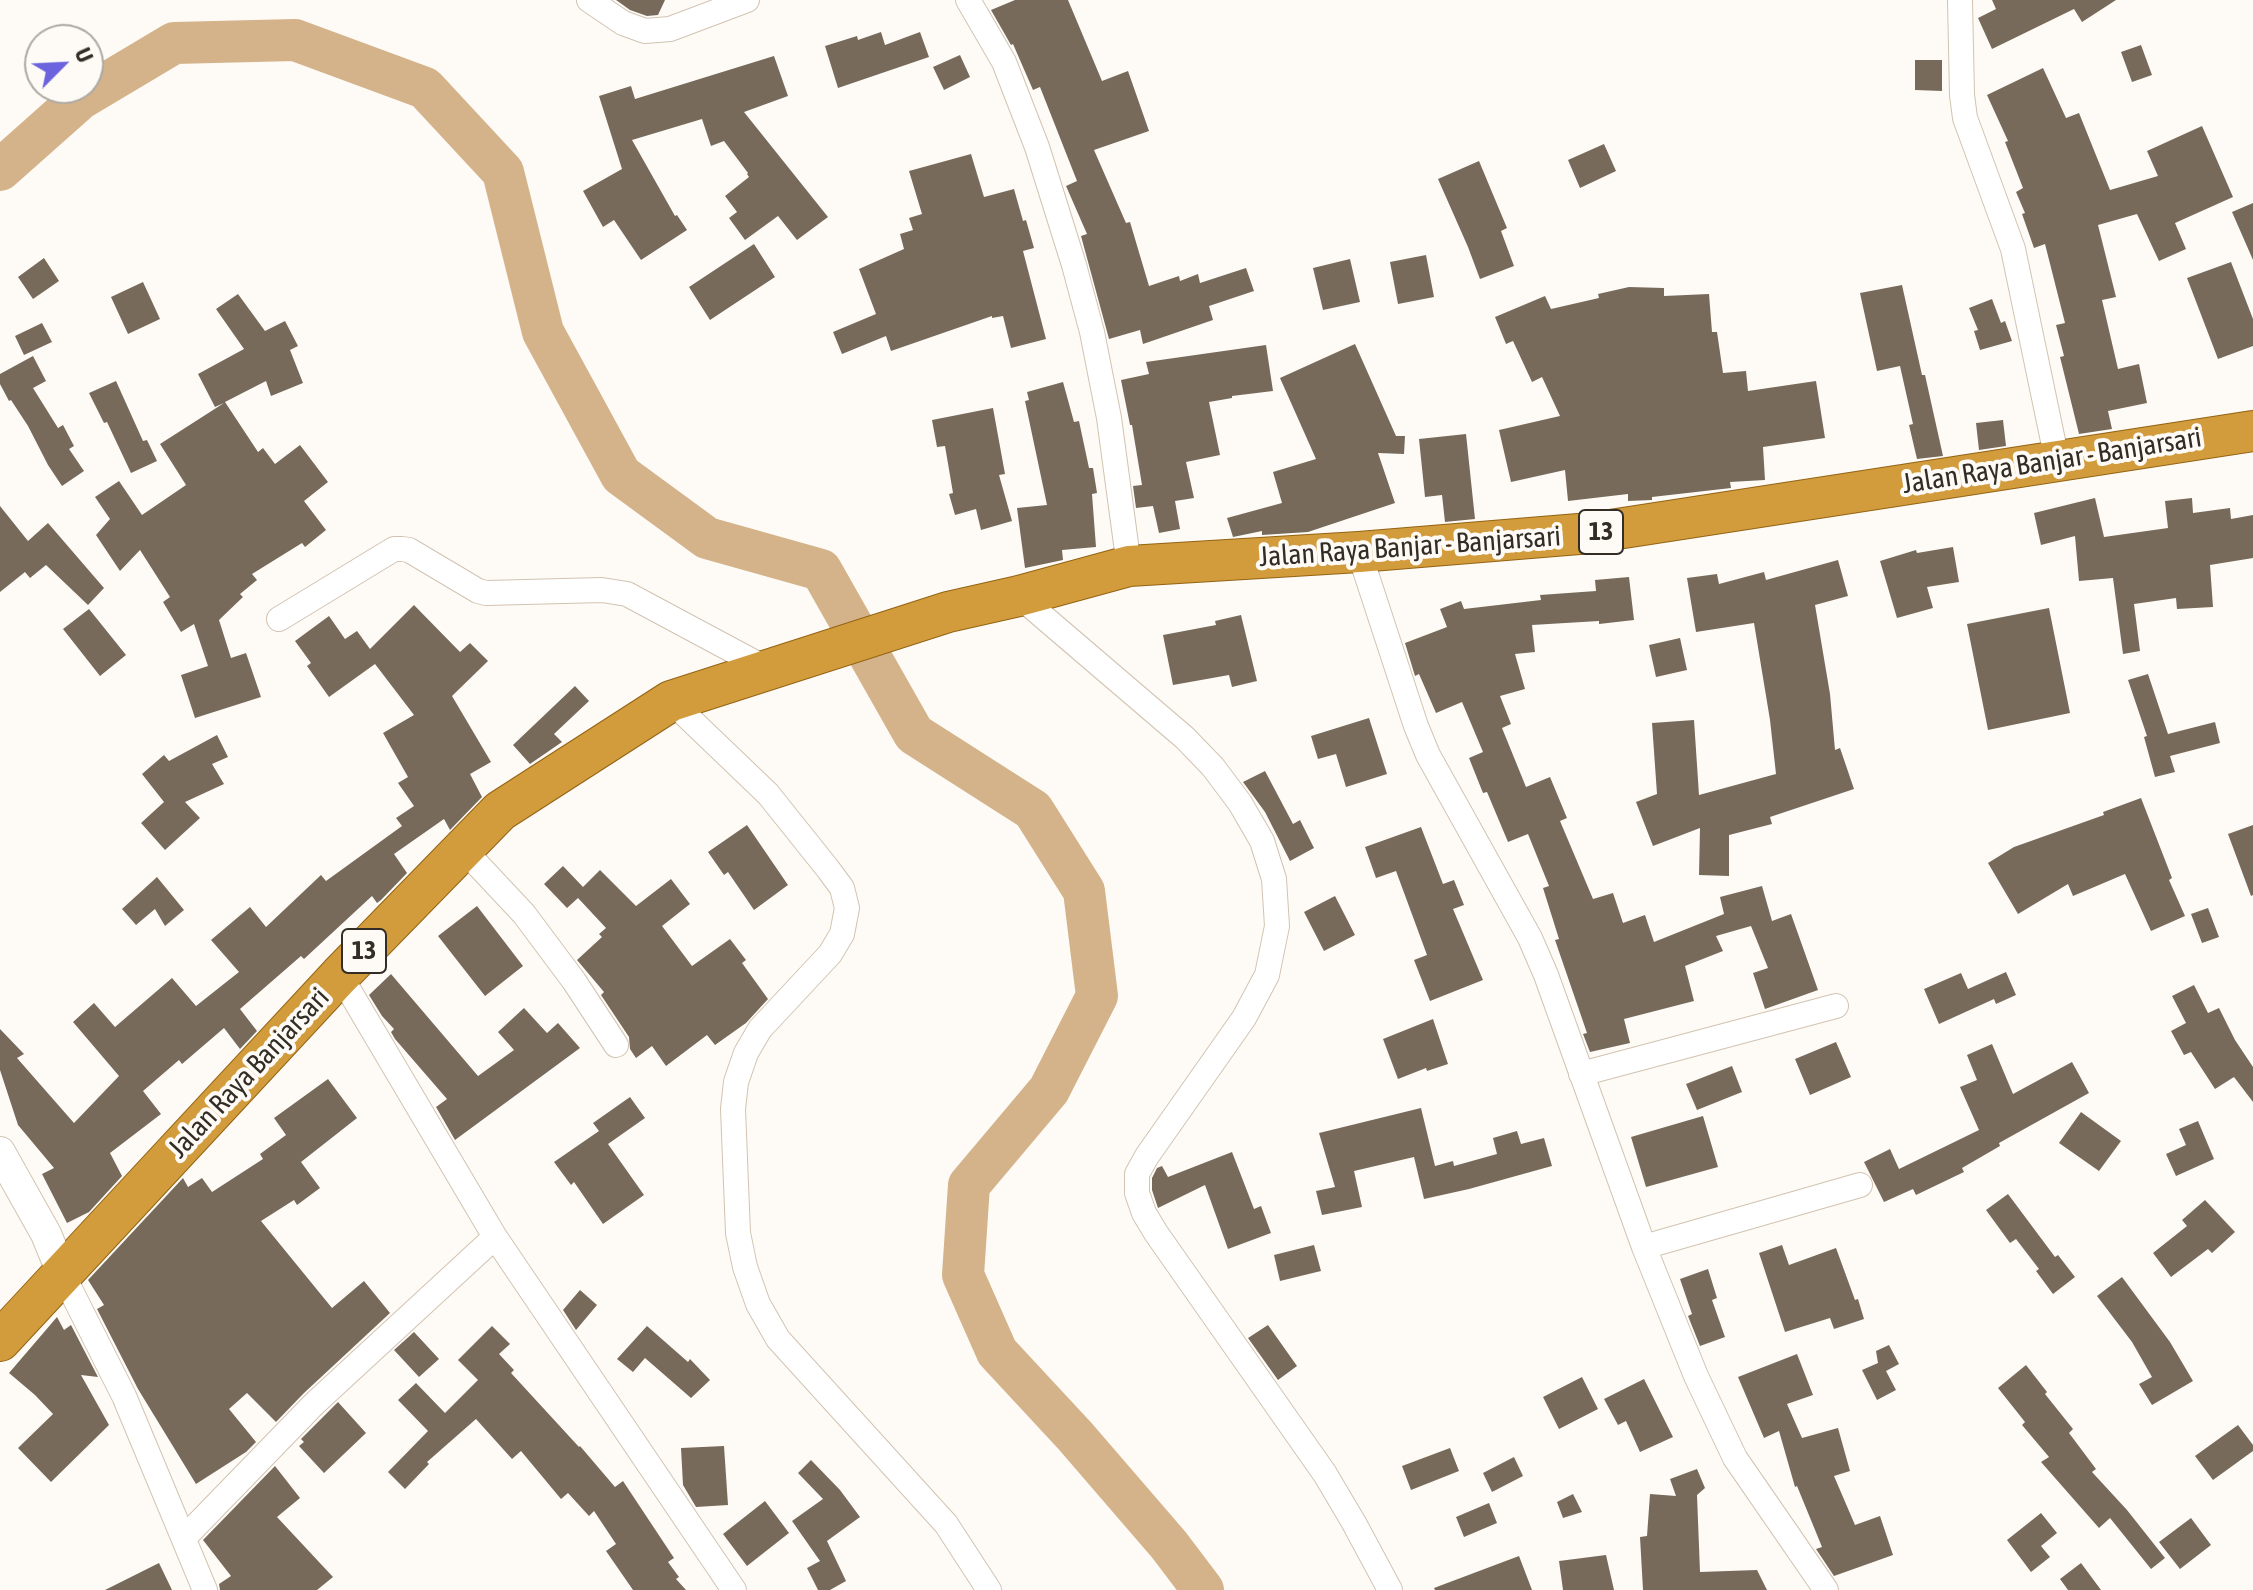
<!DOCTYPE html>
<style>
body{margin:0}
#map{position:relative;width:2253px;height:1590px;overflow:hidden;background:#fefbf7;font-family:"Asap Condensed",sans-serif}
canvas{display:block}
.north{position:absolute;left:24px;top:24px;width:80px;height:80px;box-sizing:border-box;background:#fefbf7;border:2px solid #ada9a3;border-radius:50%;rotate:66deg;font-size:22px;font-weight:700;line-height:32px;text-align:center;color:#332d26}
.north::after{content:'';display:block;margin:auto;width:28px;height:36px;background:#6c64de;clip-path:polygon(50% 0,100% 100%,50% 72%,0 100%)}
</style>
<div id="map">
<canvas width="2253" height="1590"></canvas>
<div class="north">U</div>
</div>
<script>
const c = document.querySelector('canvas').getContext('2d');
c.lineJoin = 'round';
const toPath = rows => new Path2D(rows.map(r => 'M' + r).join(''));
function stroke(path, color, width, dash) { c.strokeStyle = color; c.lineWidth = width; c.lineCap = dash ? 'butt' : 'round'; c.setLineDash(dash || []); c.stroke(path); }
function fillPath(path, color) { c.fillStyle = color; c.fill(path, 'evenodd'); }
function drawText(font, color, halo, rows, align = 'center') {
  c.font = font + ' "Asap Condensed",sans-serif'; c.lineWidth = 8; c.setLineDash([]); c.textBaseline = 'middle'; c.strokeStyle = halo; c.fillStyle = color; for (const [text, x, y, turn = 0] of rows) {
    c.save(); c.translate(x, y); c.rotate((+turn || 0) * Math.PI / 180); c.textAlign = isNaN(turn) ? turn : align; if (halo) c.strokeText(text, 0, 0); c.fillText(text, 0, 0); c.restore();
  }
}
stroke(toPath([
 [0,170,80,99,174,43,295,40,425,88,503,172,543,332,621,475,707,538,821,570,914,734,1033,810,1084,891,1097,996,1049,1090,969,1185,963,1275,997,1352,1075,1436,1169,1545,1203,1590]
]), '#d4b38a', 42);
fillPath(toPath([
 [616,0,665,0,658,15,647,16,630,10],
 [1015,0,1068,0,1102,81,1128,71,1149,131,1094,150,1126,223,1130,222,1149,286,1179,276,1180,281,1198,274,1200,283,1246,268,1254,291,1209,306,1213,320,1143,344,1140,330,1109,339,1081,236,1087,234,1066,186,1077,181,1040,87,1033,90,1013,44,1011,45,991,10],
 [1992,0,2116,0,2082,22,2074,9,1992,49,1978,18,1996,9],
 [881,32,885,45,920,32,929,57,838,88,825,46,857,36,858,40],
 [2141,45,2152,75,2132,82,2121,52],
 [960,55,970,77,944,90,933,67],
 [774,56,788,96,744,112,828,217,797,240,778,216,745,240,729,218,737,212,725,196,749,177,747,174,748,173,724,141,711,146,702,119,632,140,675,216,677,215,687,230,641,260,614,220,603,227,583,191,622,169,599,96,631,86,635,99],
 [1915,60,1942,60,1942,91,1915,90],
 [2043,68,2066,118,2079,113,2110,190,2158,176,2147,151,2202,126,2233,197,2175,223,2186,249,2159,261,2137,214,2098,225,2116,297,2102,300,2118,369,2139,364,2147,403,2108,411,2112,429,2079,434,2060,357,2064,356,2056,325,2065,323,2045,244,2034,248,2022,214,2025,213,2016,192,2023,188,2005,142,2008,141,1987,95],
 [1604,144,1616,171,1580,188,1568,160],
 [971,154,984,197,1014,189,1023,221,1026,220,1034,248,1023,251,1046,339,1011,348,1003,316,992,318,992,316,891,351,886,336,842,354,833,332,876,314,859,269,904,249,900,234,913,230,909,218,922,214,909,171],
 [1479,161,1507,228,1501,231,1514,266,1480,279,1468,247,1438,179],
 [2253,203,2253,260,2232,212],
 [754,244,775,277,710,320,689,287],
 [1426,255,1434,297,1398,304,1390,262],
 [44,258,59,281,33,299,18,277],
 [1350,259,1360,302,1323,310,1313,268],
 [2231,262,2253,319,2253,346,2218,359,2187,278],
 [143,282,160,319,128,334,111,297],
 [1902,285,1922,375,1925,375,1943,456,1917,459,1909,425,1913,424,1900,366,1877,371,1860,293],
 [1629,287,1664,288,1664,296,1709,294,1712,332,1717,332,1723,373,1746,371,1748,391,1816,381,1825,438,1763,447,1765,480,1730,482,1731,488,1652,497,1652,500,1628,501,1628,494,1568,501,1565,470,1511,482,1499,430,1560,416,1542,377,1532,382,1513,341,1506,344,1495,317,1545,296,1551,309,1599,298,1598,294],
 [238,294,265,331,285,321,298,346,290,350,303,383,271,396,266,381,225,402,258,452,263,448,275,464,300,445,328,482,304,501,326,530,305,547,302,543,252,574,257,580,240,594,243,597,219,620,231,658,246,653,261,697,195,718,181,675,208,666,194,624,181,632,163,602,170,597,140,550,120,571,96,535,110,519,95,497,119,481,142,515,186,485,160,444,224,403,215,407,198,374,244,349,216,309],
 [1992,299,2001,323,2005,321,2012,341,1980,350,1974,331,1978,330,1969,308],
 [42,323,52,342,24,355,15,336],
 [1355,344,1396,436,1405,436,1404,454,1378,453,1395,503,1308,532,1262,535,1262,531,1233,537,1227,518,1282,503,1273,472,1316,459,1280,378],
 [1266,345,1273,391,1232,396,1232,398,1209,402,1220,455,1186,462,1194,498,1175,501,1180,529,1159,533,1153,506,1136,508,1133,486,1142,485,1132,425,1130,425,1121,380,1149,374,1146,362],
 [33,356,46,381,33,388,58,428,63,425,74,446,69,449,84,471,62,486,48,465,28,426,11,400,9,401,0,384,0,374],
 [116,381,143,441,147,440,157,461,131,473,107,422,104,423,89,393],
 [1063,382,1074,422,1079,421,1089,468,1093,468,1097,493,1092,494,1096,547,1062,550,1063,560,1025,568,1017,508,1047,505,1025,401,1029,400,1027,392],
 [993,408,1005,474,999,475,1012,521,981,530,976,509,955,515,949,494,953,493,945,446,937,447,932,420],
 [2003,420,2006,446,1979,450,1976,423],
 [1466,434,1475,519,1445,522,1442,495,1425,497,1419,439],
 [2095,498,2104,537,2168,528,2165,501,2192,498,2193,513,2230,508,2231,519,2253,515,2253,558,2210,565,2213,607,2177,609,2176,598,2134,604,2140,651,2123,654,2113,578,2079,581,2075,536,2041,545,2034,513],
 [0,506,28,541,48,523,104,588,88,605,46,565,30,578,25,572,0,592],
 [1953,547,1959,582,1927,587,1933,608,1897,618,1880,561,1916,550,1917,553],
 [1838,560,1848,596,1815,605,1830,694,1835,750,1840,748,1854,789,1770,817,1772,824,1729,835,1729,876,1699,875,1700,828,1653,846,1636,802,1657,794,1652,723,1694,720,1699,795,1776,774,1770,720,1754,623,1696,632,1687,578,1717,574,1719,584,1764,572,1766,580],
 [1629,577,1634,620,1599,624,1599,621,1532,625,1535,652,1515,654,1525,689,1500,696,1511,724,1502,728,1526,787,1550,777,1567,818,1560,821,1593,899,1613,893,1623,923,1645,915,1654,942,1724,914,1720,897,1762,886,1772,921,1791,914,1818,990,1765,1009,1753,973,1768,968,1751,926,1716,936,1723,951,1685,966,1694,1001,1624,1019,1630,1043,1590,1052,1583,1034,1587,1033,1555,940,1559,939,1543,888,1549,886,1528,834,1508,842,1487,792,1483,793,1469,758,1483,752,1462,702,1436,713,1419,674,1415,676,1405,643,1447,627,1440,609,1461,601,1464,609,1541,600,1540,595,1596,591,1595,580],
 [414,605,460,652,470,643,488,661,452,696,491,762,470,774,482,797,450,830,444,819,394,854,407,873,381,900,377,903,372,896,304,959,301,956,240,1009,257,1031,240,1049,224,1028,182,1064,179,1060,143,1091,161,1114,110,1153,122,1176,89,1212,67,1223,42,1174,54,1168,18,1125,0,1070,0,1029,24,1054,17,1058,74,1123,119,1076,73,1022,94,1003,115,1027,172,978,196,1006,239,972,211,940,250,907,266,927,321,875,326,881,402,826,396,818,414,806,398,783,408,777,383,733,414,715,375,664,329,697,307,666,311,663,295,641,329,616,345,639,357,631,370,649],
 [2049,608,2070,713,1988,730,1967,624],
 [89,609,126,655,100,676,63,629],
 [1241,615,1257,681,1232,687,1229,675,1173,685,1163,635,1216,625,1215,621],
 [1680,638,1687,670,1656,677,1649,645],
 [2148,674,2168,734,2215,722,2220,743,2170,756,2175,772,2155,777,2144,737,2147,736,2128,680],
 [575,686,589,701,554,734,562,742,530,764,513,745],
 [1369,718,1387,774,1346,787,1336,754,1318,759,1311,736],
 [217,735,228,757,212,764,224,784,185,802,200,818,165,850,141,823,164,802,142,774,164,755,169,761],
 [1265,771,1293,824,1300,820,1314,848,1290,861,1265,812,1243,782],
 [2141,798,2172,878,2169,880,2185,916,2151,931,2125,874,2073,896,2068,884,2018,914,1988,863,2014,847,2104,815,2103,812],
 [747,825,788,885,754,910,728,872,724,875,708,852],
 [2253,825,2253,895,2251,896,2228,834],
 [1421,827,1443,884,1454,880,1464,905,1453,909,1483,980,1430,1001,1414,960,1427,955,1396,871,1376,878,1365,847],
 [563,866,583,887,600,870,636,906,671,879,690,904,662,926,692,966,730,939,746,960,742,963,768,999,746,1023,715,1045,707,1035,666,1066,652,1046,636,1058,630,1049,629,1037,601,995,604,992,577,960,602,937,599,934,606,928,578,898,567,908,544,884],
 [157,877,184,910,165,926,155,909,136,925,122,909],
 [1335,896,1355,935,1324,951,1304,912],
 [477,906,523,966,485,996,438,936],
 [2208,908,2219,937,2202,943,2191,914],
 [2006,972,2016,995,1996,1004,1994,999,1939,1024,1924,989,1961,973,1968,989],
 [391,974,478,1076,514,1050,498,1032,524,1008,547,1033,558,1023,580,1048,455,1140,436,1107,447,1099,395,1039,391,1032,394,1029,382,1016,369,995],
 [2194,985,2208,1013,2219,1008,2235,1040,2253,1067,2253,1102,2234,1077,2215,1089,2191,1052,2184,1055,2171,1031,2186,1023,2172,996],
 [1433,1019,1448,1064,1427,1071,1426,1068,1398,1079,1383,1039],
 [1836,1042,1851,1077,1810,1095,1795,1059],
 [1992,1044,2013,1094,2072,1062,2089,1093,1999,1143,2000,1146,1962,1168,1964,1172,1916,1195,1913,1189,1884,1202,1864,1162,1890,1149,1899,1169,1979,1130,1960,1087,1977,1080,1967,1055],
 [1732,1066,1742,1092,1697,1110,1686,1084],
 [328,1079,357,1118,301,1162,320,1188,297,1205,294,1200,261,1221,332,1308,364,1281,390,1313,304,1393,276,1422,247,1393,229,1409,256,1442,246,1452,196,1484,138,1389,97,1309,104,1305,88,1280,183,1178,188,1187,202,1178,212,1192,263,1159,260,1154,286,1135,274,1118],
 [630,1097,645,1118,608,1144,644,1195,603,1224,574,1182,571,1185,554,1162,599,1131,593,1123],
 [1421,1108,1435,1166,1453,1161,1454,1166,1497,1154,1493,1138,1517,1131,1521,1144,1544,1138,1552,1166,1469,1189,1424,1199,1414,1157,1354,1171,1362,1207,1322,1215,1316,1191,1335,1187,1319,1133],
 [2081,1112,2121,1141,2099,1171,2059,1143],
 [1703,1116,1718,1167,1646,1187,1631,1137],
 [2198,1121,2214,1159,2176,1176,2166,1154,2186,1145,2179,1129],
 [1232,1152,1254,1209,1261,1206,1271,1233,1228,1249,1205,1185,1158,1208,1152,1190,1152,1178,1157,1168,1162,1166,1168,1177],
 [2008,1194,2055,1257,2058,1255,2075,1277,2053,1294,2036,1271,2039,1269,2016,1239,2010,1243,1986,1210],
 [2205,1200,2235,1232,2212,1253,2208,1249,2171,1277,2153,1253,2187,1226,2182,1220],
 [1314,1245,1321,1271,1280,1281,1274,1255],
 [1782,1245,1789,1265,1836,1248,1855,1300,1858,1299,1864,1319,1834,1329,1830,1318,1785,1332,1759,1253],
 [1708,1269,1717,1298,1712,1300,1725,1337,1700,1346,1688,1316,1692,1314,1680,1279],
 [2122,1277,2170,1342,2193,1381,2152,1405,2139,1384,2152,1377,2132,1342,2097,1296],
 [580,1290,597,1305,576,1330,563,1310],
 [57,1317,64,1330,71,1325,98,1377,81,1375,109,1425,51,1482,18,1448,53,1414,35,1395,9,1373],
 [1268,1325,1297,1366,1278,1380,1248,1338],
 [492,1326,510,1344,499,1354,514,1370,511,1373,579,1447,580,1446,615,1487,623,1481,674,1558,668,1562,679,1577,676,1579,686,1590,633,1590,606,1551,616,1544,594,1511,589,1516,568,1493,561,1499,521,1451,512,1459,476,1419,427,1462,429,1464,405,1489,388,1472,428,1431,398,1400,416,1383,445,1413,478,1380,458,1360],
 [647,1326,688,1362,690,1359,710,1380,691,1398,645,1358,633,1372,617,1359],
 [414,1332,439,1359,419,1377,394,1350],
 [1889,1345,1899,1364,1886,1371,1896,1390,1877,1400,1862,1370,1878,1363,1876,1351],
 [1797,1354,1813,1395,1787,1404,1802,1438,1838,1428,1850,1471,1834,1476,1855,1525,1880,1516,1893,1555,1834,1576,1816,1549,1822,1547,1797,1486,1795,1487,1779,1431,1764,1438,1738,1377],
 [2026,1365,2047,1392,2045,1394,2073,1429,2069,1433,2096,1469,2092,1472,2127,1510,2165,1558,2151,1569,2110,1518,2099,1528,2041,1462,2049,1457,2022,1425,2025,1422,1998,1388],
 [1582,1377,1598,1409,1559,1429,1543,1397],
 [1644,1379,1673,1437,1640,1452,1626,1421,1618,1425,1604,1399],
 [338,1402,366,1433,324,1473,299,1446,304,1442,301,1439],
 [2238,1425,2253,1445,2253,1451,2213,1480,2195,1456],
 [724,1446,728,1505,696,1507,683,1485,681,1448],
 [1450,1448,1459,1471,1411,1490,1402,1466],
 [1514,1457,1523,1476,1492,1492,1483,1473],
 [811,1460,840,1490,860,1517,827,1541,846,1581,830,1590,818,1590,807,1568,820,1561,792,1521,823,1499,798,1473],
 [275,1466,300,1498,277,1517,333,1577,317,1590,220,1590,219,1584,231,1576,203,1540],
 [1697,1469,1705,1488,1697,1495,1700,1572,1757,1570,1767,1590,1643,1590,1640,1537,1647,1536,1650,1494,1676,1496,1670,1479],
 [1573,1494,1582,1512,1563,1518,1557,1502],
 [765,1501,789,1533,747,1566,723,1534],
 [1489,1503,1497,1523,1464,1537,1456,1517],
 [2041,1513,2057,1533,2041,1546,2050,1557,2031,1572,2007,1540],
 [2191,1518,2211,1545,2180,1569,2159,1542],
 [1606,1555,1614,1590,1563,1590,1559,1561],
 [1519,1556,1532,1590,1435,1590,1434,1588],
 [159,1563,172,1590,105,1590],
 [2081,1563,2101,1590,2068,1590,2060,1579]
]), '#776a5a');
const minor = toPath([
 [589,0,623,23,645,31,670,29,747,0],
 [968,0,1004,62,1037,147,1074,265,1092,332,1109,418,1129,566],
 [1960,0,1962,95,1965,118,2013,249,2057,460],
 [1359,552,1416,726,1428,755,1530,938,1546,975,1644,1247,1696,1376,1735,1458,1826,1590],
 [1019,596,1185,738,1213,767,1240,803,1262,841,1274,879,1277,926,1267,975,1244,1018,1147,1156,1137,1174,1137,1193,1144,1213,1156,1233,1325,1474,1354,1523,1390,1590],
 [279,619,394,549,402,549,409,550,478,591,486,593,602,590,627,594,767,669],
 [671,701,768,794,828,869,842,888,847,908,842,934,830,954,760,1029,746,1053,736,1082,733,1109,738,1233,745,1267,758,1304,778,1339,946,1524,989,1590],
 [463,849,524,914,574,981,616,1045],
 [340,975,495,1237,734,1590],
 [1581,1074,1836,1006],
 [1644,1247,1860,1185],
 [63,1275,124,1396,205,1590],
 [184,1538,314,1404,495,1237]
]);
const tertiary = toPath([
 [0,1152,46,1234,63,1275]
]);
const trunk = toPath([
 [0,1341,340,975,500,811,671,701,948,612,1019,596,1129,566,1359,552,1591,533,2253,431]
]);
stroke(minor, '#d2c3b1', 26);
stroke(tertiary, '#d2c3b1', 32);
stroke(trunk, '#936414', 42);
stroke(minor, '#fff', 24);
stroke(tertiary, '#fff', 30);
stroke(trunk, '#d29b3b', 40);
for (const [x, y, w] of [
 [1601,532,44],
 [364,951,44]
]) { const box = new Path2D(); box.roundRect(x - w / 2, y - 22, w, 44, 6); c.fillStyle = '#fefbf7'; c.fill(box); stroke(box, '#332d26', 2); }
drawText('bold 26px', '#332d26', null, [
 ["13",1601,532],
 ["13",364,951]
]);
drawText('28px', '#332d26', '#fefbf7', [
 ["Jalan Raya Banjar - Banjarsari",2052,461,-9],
 ["Jalan Raya Banjar - Banjarsari",1410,547,-4],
 ["Jalan Raya Banjarsari",249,1073,-47]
]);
</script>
